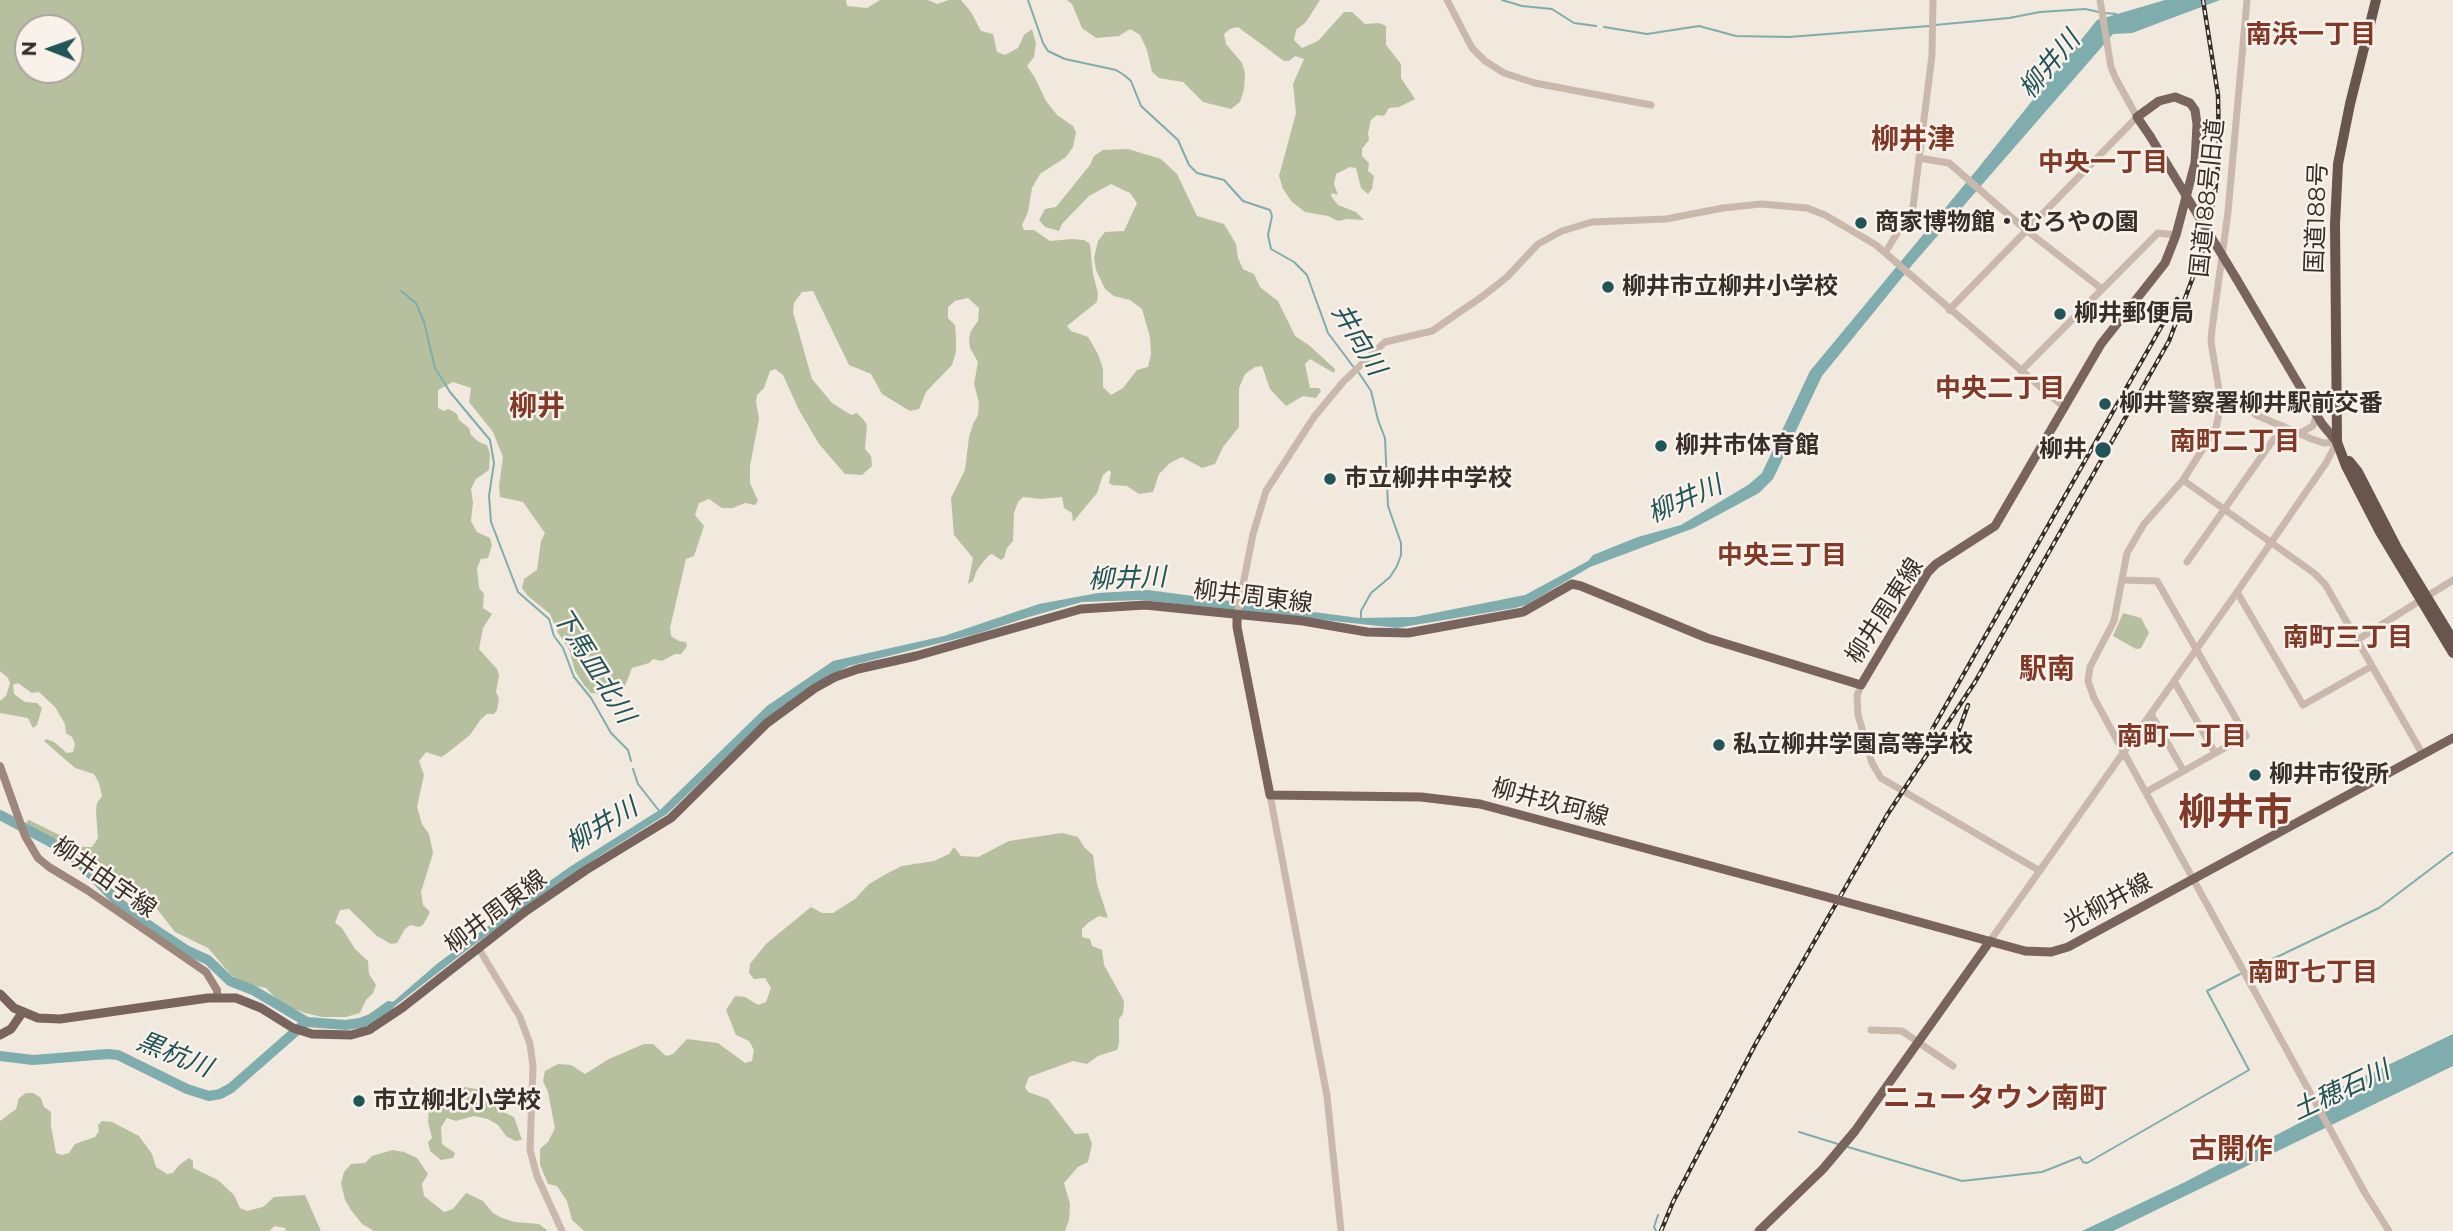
<!DOCTYPE html>
<meta charset="utf-8">
<style>
body{margin:0}
#map{position:relative;width:2453px;height:1231px;overflow:hidden;background:#f1e8de;font-family:Montserrat,sans-serif}
canvas{display:block}
.north{position:absolute;left:14px;top:14px;width:70px;height:70px;box-sizing:border-box;background:#f9f2eb;border:2px solid #aba49e;border-radius:50%;rotate:271deg;font-size:19px;font-weight:700;line-height:28px;text-align:center;color:#372e2a}
.north::after{content:'';display:block;margin:auto;width:24px;height:32px;background:#215557;clip-path:polygon(50% 0,100% 100%,50% 72%,0 100%)}
</style>
<div id="map">
<canvas width="2453" height="1231"></canvas>
<div class="north">N</div>
</div>
<script>
const c = document.querySelector('canvas').getContext('2d');
c.lineJoin = 'round';
function fillPath(path, color) { c.fillStyle = color; c.fill(path, 'evenodd'); }
const toPath = rows => new Path2D(rows.map(r => 'M' + r).join(''));
function stroke(path, color, width, dash) { c.strokeStyle = color; c.lineWidth = width; c.lineCap = dash ? 'butt' : 'round'; c.setLineDash(dash || []); c.stroke(path); }
function drawText(font, color, halo, rows, align = 'center') {
  c.font = font + ' Montserrat,"Noto Sans JP",sans-serif'; c.lineWidth = 5; c.setLineDash([]); c.textBaseline = 'middle'; c.strokeStyle = halo; c.fillStyle = color; for (const [text, x, y, turn = 0] of rows) {
    c.save(); c.translate(x, y); c.rotate((+turn || 0) * Math.PI / 180); c.textAlign = isNaN(turn) ? turn : align; if (halo) c.strokeText(text, 0, 0); c.fillText(text, 0, 0); c.restore();
  }
}
fillPath(toPath([
 [0,0,846,0,847,6,867,8,880,0,928,0,937,4,949,0,961,0,971,12,981,31,993,34,997,52,1005,55,1018,48,1024,35,1032,29,1036,44,1034,57,1027,66,1035,78,1046,101,1057,115,1073,126,1076,132,1073,147,1066,157,1040,174,1032,188,1028,212,1022,225,1024,230,1034,230,1050,241,1072,239,1084,240,1090,244,1093,274,1098,293,1097,302,1067,326,1071,331,1088,337,1098,354,1103,369,1103,387,1111,395,1123,388,1137,370,1148,367,1151,354,1150,337,1142,309,1130,300,1114,296,1105,289,1096,270,1094,258,1098,241,1105,232,1124,231,1137,203,1130,193,1111,184,1089,196,1062,224,1059,231,1045,227,1039,220,1045,209,1056,207,1090,165,1094,156,1103,150,1128,149,1161,159,1177,174,1197,216,1224,224,1236,244,1238,258,1243,269,1254,274,1260,287,1278,301,1295,336,1310,346,1335,369,1334,373,1310,359,1305,364,1310,388,1319,388,1321,391,1316,398,1303,396,1286,406,1270,389,1262,366,1255,367,1245,374,1239,388,1239,427,1223,447,1215,464,1202,468,1182,457,1170,463,1159,474,1153,492,1139,494,1127,486,1112,485,1109,483,1111,472,1109,470,1103,475,1097,493,1073,522,1072,513,1064,508,1062,497,1041,499,1023,497,1018,502,1014,513,1013,541,1007,548,1004,558,1001,560,992,554,988,556,977,570,973,581,968,584,973,558,954,535,951,498,965,470,969,437,973,424,978,415,979,403,974,384,978,362,970,348,969,338,971,331,978,321,979,308,968,298,955,301,948,307,948,318,955,325,956,337,956,352,952,365,926,392,919,409,910,411,882,394,871,374,849,365,813,291,802,292,794,303,793,312,812,379,832,403,851,415,857,413,863,419,867,425,865,449,871,456,872,466,862,475,845,474,819,444,799,410,783,375,775,369,770,371,764,388,757,395,756,402,759,419,750,466,750,483,758,501,755,505,745,503,733,508,722,508,709,499,699,503,695,515,704,526,694,556,686,559,670,628,671,636,679,641,686,642,687,646,681,654,675,654,662,661,653,659,649,663,632,668,625,686,613,693,603,694,591,693,584,685,575,671,569,649,558,633,550,614,528,596,522,588,524,579,537,570,541,541,545,533,523,502,500,497,499,486,503,457,493,432,469,402,471,388,453,382,438,390,438,408,444,411,449,409,457,414,459,420,469,428,471,435,479,442,487,445,490,454,489,470,476,479,471,489,473,502,471,521,477,532,490,538,492,545,488,558,481,559,477,568,479,588,484,594,483,608,492,614,483,628,479,649,497,669,499,676,496,692,499,698,497,710,494,714,487,714,481,719,470,735,446,754,441,757,426,752,419,761,424,775,417,807,422,824,429,834,433,853,421,892,423,905,430,912,423,925,419,927,410,925,405,929,397,943,391,944,377,936,349,909,340,910,335,923,342,928,355,949,368,961,369,974,376,985,373,993,366,1000,360,1013,346,1017,322,1017,305,1013,281,1004,266,988,246,984,231,975,208,948,175,932,154,905,129,888,106,882,81,855,29,826,26,822,29,820,84,847,92,847,98,838,96,811,97,803,102,796,99,783,94,774,75,768,44,741,46,739,54,742,67,753,73,752,75,744,72,737,66,733,65,724,55,707,39,692,32,693,18,683,13,685,14,694,25,702,37,703,42,708,37,725,33,728,28,718,0,713,0,701,6,696,10,683,8,678,0,671],
 [28,28,70,28,70,70,28,70],
 [1067,0,1320,0,1306,22,1296,30,1294,40,1302,48,1318,41,1344,12,1352,12,1365,24,1379,23,1386,26,1386,45,1401,64,1401,78,1415,99,1399,107,1389,108,1384,116,1377,115,1371,120,1368,133,1369,140,1362,149,1362,156,1369,163,1368,171,1374,176,1372,189,1368,194,1361,188,1356,168,1350,167,1336,174,1334,184,1338,195,1332,193,1331,196,1338,205,1356,212,1364,220,1347,219,1338,221,1328,216,1305,212,1292,202,1283,189,1279,176,1296,113,1293,84,1304,59,1295,56,1289,61,1284,61,1238,27,1230,29,1224,34,1226,44,1242,63,1245,73,1244,89,1240,102,1231,109,1203,102,1183,82,1159,78,1152,72,1147,50,1140,35,1130,29,1119,36,1096,38,1082,28,1072,4],
 [2123,613,2141,618,2149,633,2141,648,2136,649,2113,636],
 [1062,833,1078,837,1084,847,1093,855,1097,884,1108,918,1099,916,1088,923,1082,929,1082,937,1090,939,1092,946,1102,950,1104,965,1124,1001,1123,1014,1119,1019,1119,1043,1117,1050,1098,1056,1087,1064,1073,1061,1029,1077,1025,1087,1028,1092,1048,1099,1075,1134,1088,1133,1092,1144,1088,1162,1078,1167,1064,1183,1070,1204,1069,1220,1065,1231,584,1231,572,1220,567,1201,557,1186,548,1184,540,1165,540,1149,548,1142,555,1128,548,1092,543,1081,545,1071,558,1064,571,1065,585,1074,609,1059,644,1044,653,1044,666,1056,673,1054,687,1039,718,1043,745,1063,752,1061,754,1050,749,1041,736,1035,726,1010,735,996,745,997,758,1005,766,1002,771,988,765,978,754,979,749,973,750,964,766,944,811,907,822,913,833,913,855,899,869,884,888,873,902,866,934,861,949,854,954,847,961,856,978,857,1009,841],
 [464,1087,482,1090,490,1095,503,1112,514,1117,522,1140,515,1141,506,1136,498,1125,488,1119,474,1116,456,1121,447,1118,441,1127,442,1144,455,1153,453,1158,441,1160,430,1151,428,1142,432,1138,428,1122,429,1109,441,1097],
 [26,1093,33,1093,41,1098,44,1107,51,1112,51,1126,56,1153,62,1155,69,1153,75,1144,95,1137,99,1131,98,1125,102,1121,112,1122,139,1136,152,1154,156,1167,167,1174,173,1173,179,1165,189,1158,193,1161,193,1168,218,1180,234,1195,240,1208,247,1211,263,1207,274,1197,305,1195,321,1231,286,1231,285,1228,275,1226,269,1231,0,1231,0,1121,16,1109,19,1098],
 [393,1150,404,1152,417,1158,428,1174,422,1184,424,1196,444,1212,453,1209,466,1193,483,1201,493,1213,502,1218,515,1222,539,1224,548,1231,374,1231,362,1224,351,1210,345,1200,341,1183,344,1172,351,1164,365,1163,372,1156]
]), '#b6c09f');
fillPath(toPath([
 [2165,0,2220,0,2132,33,2113,34,1913,264,1822,376,1773,479,1759,493,1694,528,1590,567,1526,605,1515,608,1397,628,1142,600,1082,602,1029,617,976,634,849,666,812,685,767,718,667,814,598,857,471,947,382,1016,378,1010,394,1001,438,963,537,890,571,866,661,809,767,706,833,661,944,636,1039,604,1098,593,1148,590,1359,618,1414,617,1525,595,1588,561,1593,555,1638,537,1681,525,1748,485,1762,473,1810,371,1975,172,2097,20],
 [2453,1034,2453,1066,2113,1231,2082,1231,2183,1183,2313,1116,2323,1096]
]), '#7fadad');
stroke(toPath([
 [1028,0,1043,43,1048,51,1065,59,1116,70,1124,75,1131,81,1141,106,1178,140,1189,165,1197,173,1224,180,1243,201,1270,210,1272,216,1268,235,1271,249,1294,262,1307,275,1328,333,1355,369],
 [1502,0,1522,6,1552,9,1574,23,1596,26],
 [2105,13,2116,14],
 [1935,25,2009,18,2040,12,2085,9,2099,12],
 [1604,27,1647,34,1699,26,1736,36,1789,37,1929,26],
 [401,291,416,303,424,322,435,368,450,392,490,440,494,463,489,496,491,522,518,592,549,619,554,636,563,648,574,677,591,698,611,733,628,750,631,761],
 [1359,373,1371,391,1378,420,1385,438,1388,506,1401,543,1401,555,1397,566,1390,577,1371,593,1361,611,1361,620],
 [633,769,638,784,660,812],
 [2252,969,2379,908,2453,852],
 [1799,1132,1838,1144],
 [1848,1147,1962,1181,2042,1172,2080,1157,2083,1162,2087,1163,2249,1070,2207,991,2240,974],
 [1656,1231,1654,1227,1658,1215]
]), '#7fadad', 2);
stroke(toPath([
 [0,815,60,847,80,863,118,902,154,929,186,950,208,960,230,981,253,990,307,1022,346,1025,360,1023,371,1019,389,1006],
 [0,1056,33,1060,108,1054,118,1055,187,1089,209,1096,220,1094,231,1088,304,1024]
]), '#7fadad', 10);
stroke(toPath([
 [1447,0,1472,48,1485,61,1504,73,1535,83,1651,105],
 [2247,0,2228,212,2212,329,2211,342,2220,396,2219,413,2216,428,2183,480,2144,524,2127,553,2114,621,2090,667,2088,681,2094,698,2365,1193,2389,1231],
 [1919,158,1949,163,2026,230,2102,289],
 [1885,253,1913,207,1932,55,1933,0],
 [1949,310,2137,117,2116,79,2111,67,2100,0],
 [2021,371,2158,233,2176,235],
 [2220,396,2231,396,2256,415,2312,439,2324,443,2337,442],
 [2300,433,2313,426,2317,414],
 [2183,480,2314,573,2325,584,2423,755],
 [2187,562,2283,426],
 [2122,580,2157,581,2246,736,2146,792],
 [2237,592,2303,705,2372,666],
 [1237,615,1253,534,1266,491,1314,417,1343,382,1385,342,1432,331,1483,296,1507,277,1538,244,1562,231,1592,222,1666,219,1723,208,1761,204,1807,208,1825,215,1876,245,2065,408],
 [2357,640,2453,580],
 [2174,681,2215,753],
 [1861,685,1857,696,1858,715,1872,763,1881,778,2040,871],
 [2151,714,2183,770],
 [1270,795,1327,1096,1341,1231],
 [1990,941,2237,592,2326,463,2337,442],
 [479,949,520,1017,530,1044,533,1066,530,1150,537,1176,562,1231],
 [1871,1030,1902,1031,1953,1066]
]), '#c9b8ab', 7);
stroke(toPath([
 [0,766,25,836,38,858,49,867,87,890,206,972,217,990,217,998]
]), '#9d877c', 8);
stroke(toPath([
 [2236,278,2322,424,2337,442],
 [2309,401,2316,406,2325,405,2329,404,2336,394],
 [1237,615,1237,627,1270,795,1421,797,1480,804,1786,886],
 [1890,914,2025,951,2051,952,2068,947,2453,738],
 [0,994,14,1008,38,1018,60,1019,208,998,236,998,261,1008,293,1028,312,1034,351,1035,369,1030,402,1008,526,911,586,870,671,818,767,723,815,688,835,677,858,669,916,656,1081,609,1145,605,1303,621,1367,632,1408,633,1523,612,1572,584,1581,586,1707,638,1861,685,1928,572,1936,564,1995,526,2101,344,2165,263,2176,235,2195,163,2197,124,2195,110,2190,103,2175,97,2159,101,2137,117,2150,136],
 [0,1035,11,1029,22,1013],
 [1759,1231,1823,1169,1855,1131,1990,941]
]), '#78645c', 9);
stroke(toPath([
 [2376,0,2350,104,2338,164,2335,224,2337,442,2346,466,2380,532,2453,653],
 [2349,461,2358,472,2397,548,2453,640]
]), '#68564e', 10);
const rail = toPath([
 [1953,747,1968,705],
 [1921,749,2177,299],
 [1661,1231,1673,1202,1756,1043,1829,916,1887,815,1975,682,2169,341,2202,253,2215,193,2219,156,2218,95,2203,0]
]);
stroke(rail, '#372e2a', 4.5);
stroke(rail, '#f9f2eb', 2, [5]);
stroke(toPath([
 [2150,136,2236,278],
 [1786,886,1890,914]
]), '#78645c', 9);
for (const [x, y, r, color] of [
 [1861,223,7,"#215557"],
 [1608,287,7,"#215557"],
 [2060,314,7,"#215557"],
 [2105,404,7,"#215557"],
 [1661,446,7,"#215557"],
 [2103,450,9,"#215557"],
 [1330,479,7,"#215557"],
 [1719,745,7,"#215557"],
 [2255,775,7,"#215557"],
 [359,1101,7,"#215557"]
]) { const dot = new Path2D(); dot.arc(x, y, r, 0, 2 * Math.PI); c.fillStyle = color; c.fill(dot); stroke(dot, '#f9f2eb', 2.5); }
drawText('24px', '#372e2a', '#f9f2eb', [
 ["国道188号旧道",2208,198,-84],
 ["国道188号",2317,218,-88],
 ["柳井周東線",1253,597,7],
 ["柳井周東線",1885,611,-57],
 ["柳井玖珂線",1550,803,15],
 ["柳井由宇線",104,878,35],
 ["光柳井線",2108,903,-28],
 ["柳井周東線",496,912,-37]
]);
drawText('bold 24px', '#372e2a', '#f9f2eb', [
 ["商家博物館・むろやの園",1875,223],
 ["柳井市立柳井小学校",1622,287],
 ["柳井郵便局",2074,314],
 ["柳井警察署柳井駅前交番",2119,404],
 ["柳井市体育館",1675,446],
 ["柳井",2087,450,"right"],
 ["市立柳井中学校",1344,479],
 ["私立柳井学園高等学校",1733,745],
 ["柳井市役所",2269,775],
 ["市立柳北小学校",373,1101]
], 'left');
drawText('bold 26px', '#823927', '#f9f2eb', [
 ["南浜一丁目",2311,35],
 ["中央一丁目",2103,163],
 ["中央二丁目",2000,389],
 ["南町二丁目",2235,442],
 ["中央三丁目",1782,556],
 ["南町三丁目",2348,638],
 ["南町一丁目",2182,737],
 ["南町七丁目",2313,973]
]);
drawText('italic 26px', '#215557', '#f9f2eb', [
 ["柳井川",2050,65,-50],
 ["井向川",1358,340,59],
 ["柳井川",1685,500,-24],
 ["柳井川",1127,579,-2],
 ["下馬皿北川",593,666,58],
 ["柳井川",602,826,-31],
 ["黒杭川",174,1055,22],
 ["土穂石川",2341,1091,-25]
]);
drawText('bold 28px', '#823927', '#f9f2eb', [
 ["柳井津",1913,140],
 ["柳井",537,407],
 ["駅南",2047,670],
 ["ニュータウン南町",1995,1099],
 ["古開作",2231,1150]
]);
drawText('bold 38px', '#823927', '#f9f2eb', [
 ["柳井市",2235,814]
]);
</script>
